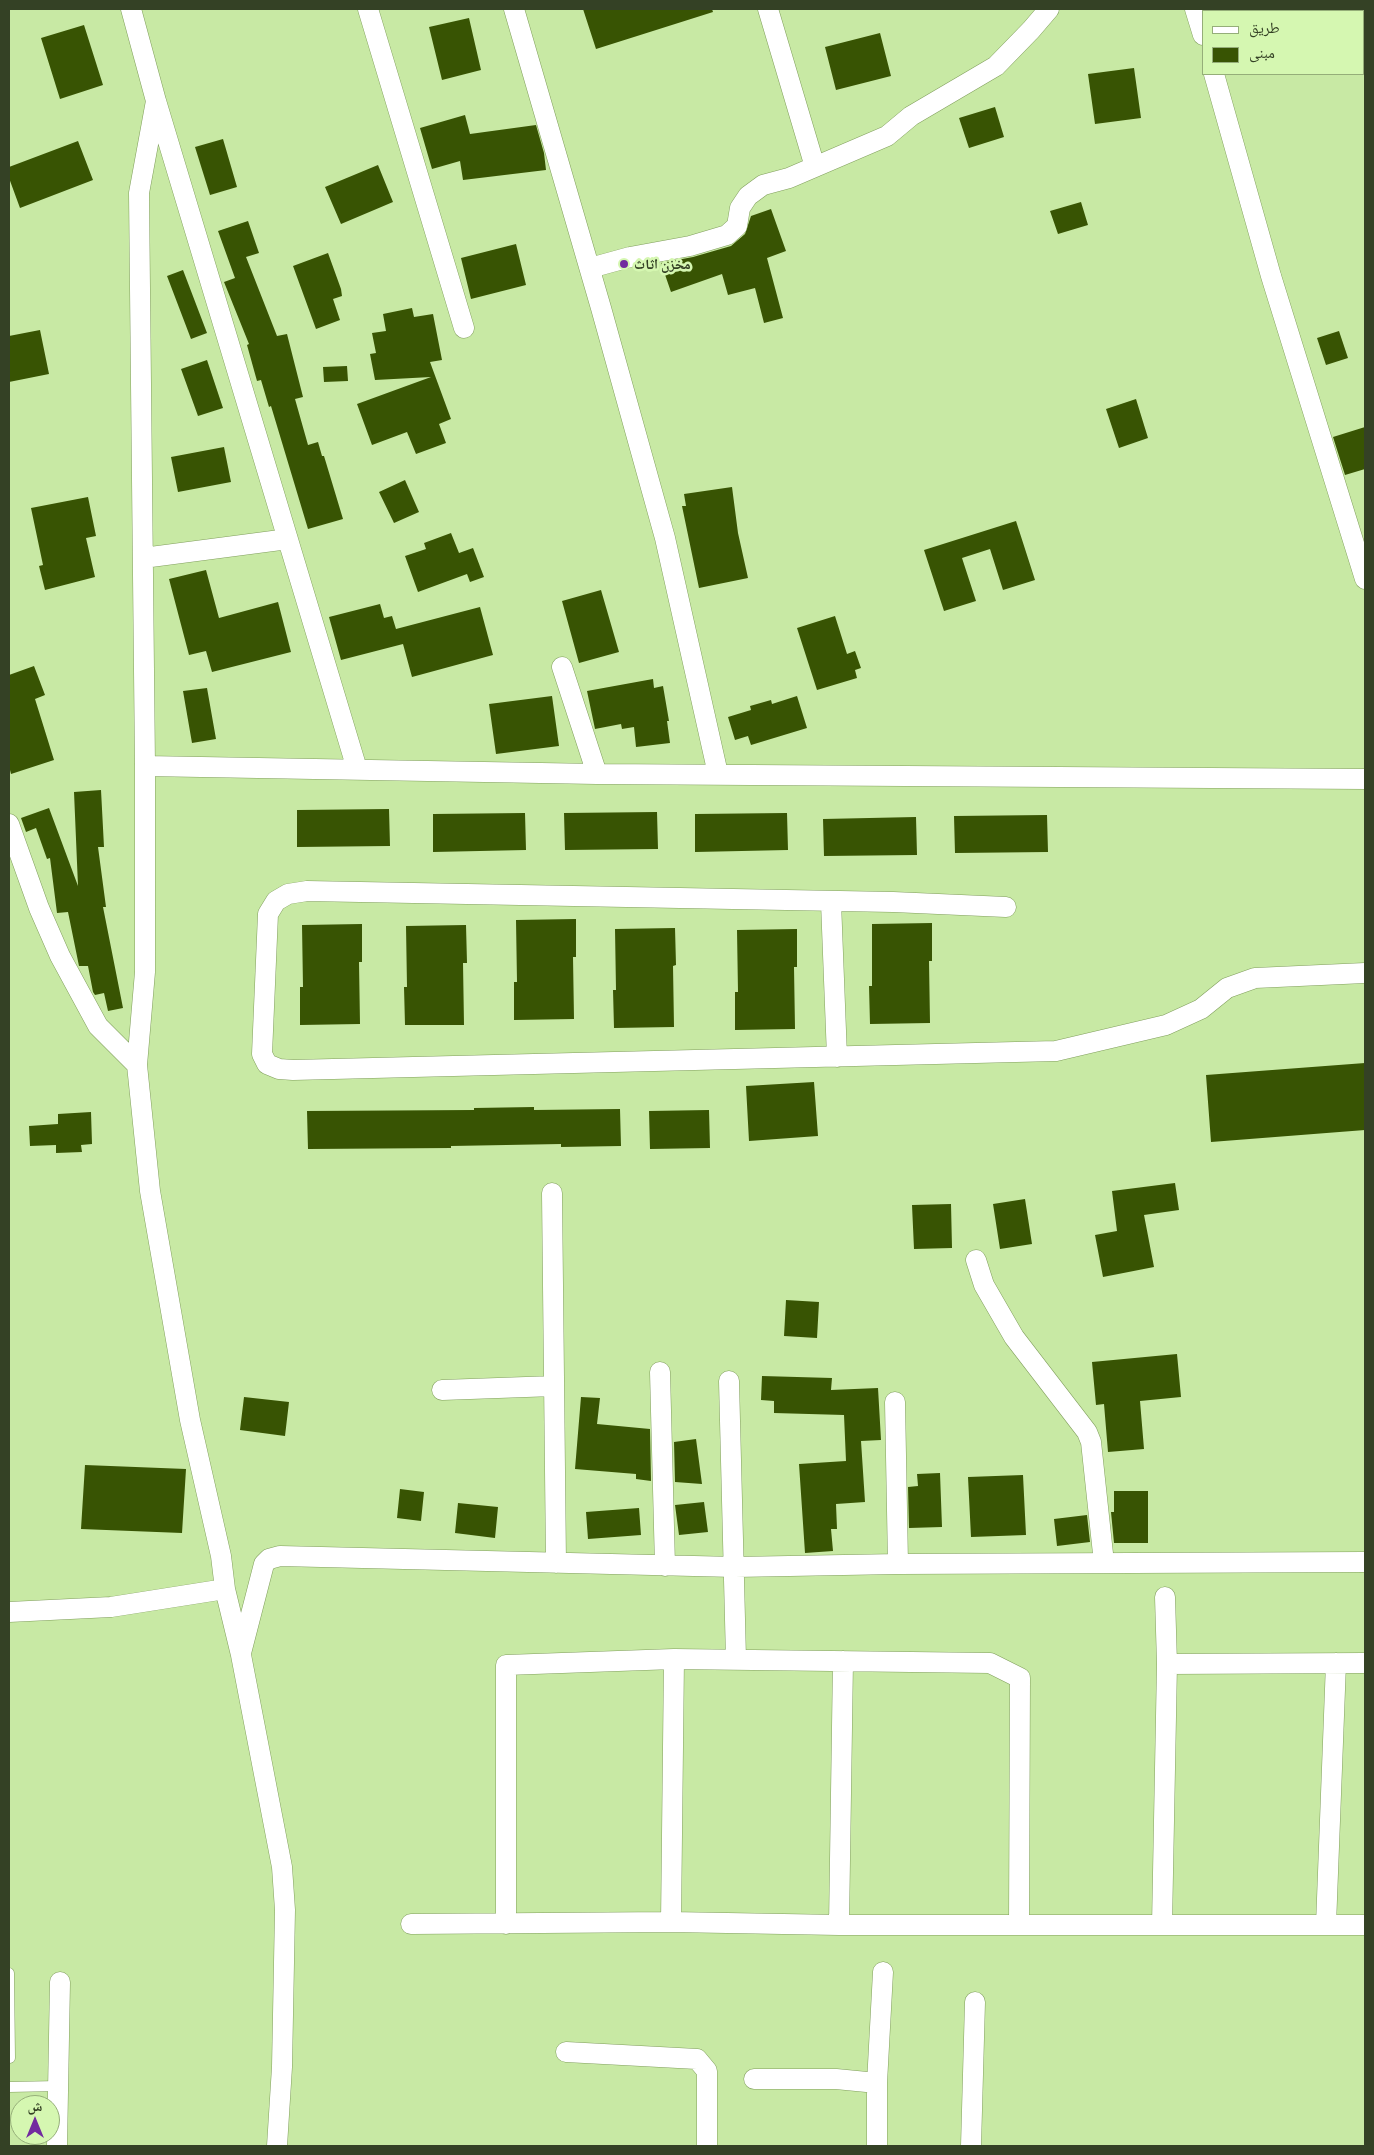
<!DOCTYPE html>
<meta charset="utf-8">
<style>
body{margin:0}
#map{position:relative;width:1374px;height:2155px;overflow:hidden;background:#c8e9a4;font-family:Barlow,"Noto Naskh Arabic",sans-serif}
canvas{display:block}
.frame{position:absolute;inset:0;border:10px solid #344125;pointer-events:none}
.legend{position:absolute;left:1202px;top:10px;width:162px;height:65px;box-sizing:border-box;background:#d5f7b1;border:1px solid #95ae79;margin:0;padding:6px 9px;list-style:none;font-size:15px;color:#344125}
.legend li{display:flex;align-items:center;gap:10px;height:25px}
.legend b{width:25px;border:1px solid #95ae79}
.north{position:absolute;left:10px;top:2095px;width:50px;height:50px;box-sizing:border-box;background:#d5f7b1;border:1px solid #95ae79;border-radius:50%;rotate:0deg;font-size:14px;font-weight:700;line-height:20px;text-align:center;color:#344125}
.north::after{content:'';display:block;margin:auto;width:18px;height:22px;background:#722b9f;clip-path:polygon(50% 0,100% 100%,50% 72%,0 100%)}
</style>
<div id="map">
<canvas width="1374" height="2155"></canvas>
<div class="frame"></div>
<ul class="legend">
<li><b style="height:6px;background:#fff"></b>طريق</li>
<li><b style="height:14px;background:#385403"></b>مبنى</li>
</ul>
<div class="north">ش</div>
</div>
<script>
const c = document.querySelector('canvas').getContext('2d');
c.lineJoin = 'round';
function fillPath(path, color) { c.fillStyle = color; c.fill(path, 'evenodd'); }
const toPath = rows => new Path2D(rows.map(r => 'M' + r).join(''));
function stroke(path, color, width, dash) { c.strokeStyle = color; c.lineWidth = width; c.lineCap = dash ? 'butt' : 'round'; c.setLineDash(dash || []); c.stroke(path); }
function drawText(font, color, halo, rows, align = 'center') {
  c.font = font + ' Barlow,"Noto Naskh Arabic",sans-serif'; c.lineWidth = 5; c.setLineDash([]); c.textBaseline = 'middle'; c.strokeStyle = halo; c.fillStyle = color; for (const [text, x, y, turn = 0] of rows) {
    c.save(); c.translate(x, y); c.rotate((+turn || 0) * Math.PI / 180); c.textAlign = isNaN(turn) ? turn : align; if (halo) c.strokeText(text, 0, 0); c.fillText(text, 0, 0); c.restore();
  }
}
fillPath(toPath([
 [583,9,712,9,713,12,596,49],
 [469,18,481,70,442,80,429,27],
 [84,25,103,85,60,99,41,38],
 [880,33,891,76,836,90,825,47],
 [1134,68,1141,118,1095,124,1088,74],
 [995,107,1004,137,969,148,959,118],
 [465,115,470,134,536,125,544,153,546,170,463,180,460,161,432,169,420,128],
 [223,139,237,187,210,195,195,147],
 [78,141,93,180,20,208,9,178,9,167],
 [378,165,393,202,341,224,325,187],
 [1081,202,1088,225,1058,234,1050,211],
 [771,209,786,251,767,258,783,318,764,323,755,288,728,295,722,274,671,292,661,263,693,257,731,246,745,234,751,216],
 [248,221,259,253,246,257,277,336,287,334,303,397,295,399,308,445,318,442,322,456,324,456,343,519,308,529,271,406,269,407,261,380,257,381,247,345,249,344,224,282,235,278,218,231],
 [516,244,526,285,471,299,461,258],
 [328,253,341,289,342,296,333,299,340,320,316,329,293,266],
 [183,270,207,333,191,339,167,276],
 [412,308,414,317,433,314,442,360,430,362,451,419,439,424,446,443,416,454,407,432,372,445,357,404,431,377,375,380,370,354,376,353,372,333,386,331,383,314],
 [40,330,49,374,9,382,9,336],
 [1339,331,1348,358,1326,365,1317,338],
 [207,360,223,408,198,416,181,369],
 [347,366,348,381,324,382,323,367],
 [1136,399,1148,438,1119,448,1106,409],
 [1365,427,1365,469,1345,475,1333,437],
 [224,447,231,482,178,492,171,457],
 [405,480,419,512,394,523,379,492],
 [732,487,738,533,748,578,699,588,682,506,686,506,684,494],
 [88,497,96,536,86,538,95,577,45,590,39,566,43,565,31,508],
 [1016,521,1035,580,1003,590,990,549,962,558,976,601,944,611,924,550],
 [451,533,459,553,473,548,484,577,470,582,467,574,418,592,405,556,426,549,424,543],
 [206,570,219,618,278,602,291,652,212,672,206,651,189,655,169,579],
 [601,590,619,652,579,663,562,601],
 [380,604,384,618,392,616,396,629,480,607,493,655,412,677,403,644,341,660,329,617],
 [835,616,847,654,855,651,861,668,855,670,857,678,817,690,797,628],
 [34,666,45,695,35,699,54,760,11,774,9,766,9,675],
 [653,679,654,688,663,686,669,721,667,721,670,743,636,747,634,727,622,729,621,724,595,729,587,691],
 [207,688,216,739,192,743,183,691],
 [552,696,559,746,496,754,489,704],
 [797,696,807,728,751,745,748,736,735,740,728,717,751,710,750,706,771,700,772,704],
 [101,790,104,847,98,847,106,907,103,907,123,1008,108,1011,104,993,95,995,93,992,88,966,79,966,68,912,57,913,50,858,47,859,36,828,26,832,21,818,49,808,78,886,74,792],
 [389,809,390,846,297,847,297,810],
 [657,812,658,849,565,850,564,813],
 [525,813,526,850,433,852,433,814],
 [787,813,788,850,695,852,695,814],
 [1047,815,1048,852,955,853,954,816],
 [916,817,917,855,824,856,823,819],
 [576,919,576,957,573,957,574,1019,514,1020,514,982,517,982,516,920],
 [932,923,932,961,929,961,930,1023,870,1024,869,986,872,986,872,924],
 [362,924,362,962,359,962,360,1024,300,1025,300,987,303,987,302,925],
 [466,925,467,963,463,963,464,1025,405,1025,404,987,407,987,406,926],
 [675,928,676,965,673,966,674,1027,614,1028,613,990,616,990,615,929],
 [797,929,797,967,794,967,795,1029,735,1030,735,992,738,992,737,930],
 [1365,1063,1365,1130,1211,1142,1206,1075],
 [814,1082,818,1136,749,1141,746,1086],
 [534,1107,534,1110,620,1109,621,1146,561,1147,561,1144,451,1146,451,1148,308,1149,307,1111,474,1110,474,1108],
 [709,1110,710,1148,650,1149,649,1111],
 [91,1112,92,1144,81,1145,82,1152,56,1153,56,1145,30,1146,29,1126,58,1124,58,1114],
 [1175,1183,1179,1210,1144,1215,1154,1267,1103,1277,1095,1235,1117,1231,1112,1191],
 [1025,1199,1032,1244,1000,1249,993,1204],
 [951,1204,952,1248,914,1249,912,1205],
 [786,1300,819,1302,817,1338,784,1336],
 [1177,1354,1181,1397,1140,1401,1144,1449,1108,1452,1104,1404,1096,1405,1092,1362],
 [762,1376,832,1378,831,1390,878,1388,881,1440,861,1441,865,1502,836,1504,837,1529,831,1529,833,1551,805,1553,799,1464,846,1461,844,1415,774,1413,774,1401,761,1400],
 [244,1397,289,1402,285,1436,240,1430],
 [581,1397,600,1398,597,1424,650,1429,651,1481,636,1479,636,1474,575,1469],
 [696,1439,702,1484,675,1482,674,1442],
 [85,1465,186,1469,182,1533,81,1529],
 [940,1473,942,1527,909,1528,908,1487,918,1486,917,1474],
 [1023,1475,1026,1535,971,1537,968,1477],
 [400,1489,424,1492,421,1521,397,1518],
 [1114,1491,1148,1491,1148,1543,1114,1543,1111,1512,1114,1512],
 [704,1502,708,1532,679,1535,675,1505],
 [458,1503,498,1507,495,1538,455,1533],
 [639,1508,641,1535,588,1539,586,1512],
 [1087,1515,1090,1542,1057,1546,1054,1519]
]), '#385403');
const service = toPath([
 [9,1973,10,2058],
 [9,2087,58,2086]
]);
const minor = toPath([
 [131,9,156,101,357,769],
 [368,9,464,328],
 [514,9,601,308,665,538,718,774],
 [768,9,815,167],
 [1195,9,1203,35],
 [1214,74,1271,276,1365,579],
 [156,101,139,193,145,766,145,972,137,1065,150,1191,190,1420,221,1556,225,1589,241,1655,282,1867,285,1910,282,2067,277,2146],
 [590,268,630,257,690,246,727,235,737,226,740,208,748,196,763,185,789,178,887,136,911,116,996,66,1031,30,1049,9],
 [143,558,288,539],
 [562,667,597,774],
 [145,766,597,774,1365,779],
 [9,824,39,908,60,956,98,1026,137,1065],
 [831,902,837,1057],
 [1006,907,893,902,307,891,288,894,276,901,268,914,262,1054,267,1064,279,1069,293,1070,1056,1051,1166,1025,1201,1009,1227,988,1255,978,1365,973],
 [552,1193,556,1563],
 [976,1260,984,1285,1014,1337,1087,1432,1091,1442,1104,1563],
 [660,1372,665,1566],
 [729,1381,736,1659],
 [442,1390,554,1386],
 [895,1402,898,1564],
 [1165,1597,1167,1664],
 [9,1612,111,1607,225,1589],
 [241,1653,264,1564,269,1559,280,1556,735,1567,898,1564,1365,1562],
 [674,1659,990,1663,1020,1678,1019,1925],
 [411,1924,671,1922,839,1925,1365,1925],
 [506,1924,506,1665,674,1659,671,1922],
 [839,1925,843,1661],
 [1162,1925,1167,1664,1365,1663],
 [1326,1925,1336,1663],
 [566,2052,697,2059,707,2071,707,2146],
 [754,2079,836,2079,877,2083],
 [57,2146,60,1982],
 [877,2146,877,2083,883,1972],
 [971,2146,975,2002]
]);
stroke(service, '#819f5d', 11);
stroke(minor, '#819f5d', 21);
stroke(service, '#fff', 10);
stroke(minor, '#fff', 20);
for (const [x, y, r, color] of [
 [624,264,5,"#722b9f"]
]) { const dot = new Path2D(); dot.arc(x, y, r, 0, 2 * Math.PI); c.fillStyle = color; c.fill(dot); stroke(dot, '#d5f7b1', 2); }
drawText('bold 14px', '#344125', '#d5f7b1', [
 ["مخزن اثاث",634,264]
], 'left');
</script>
